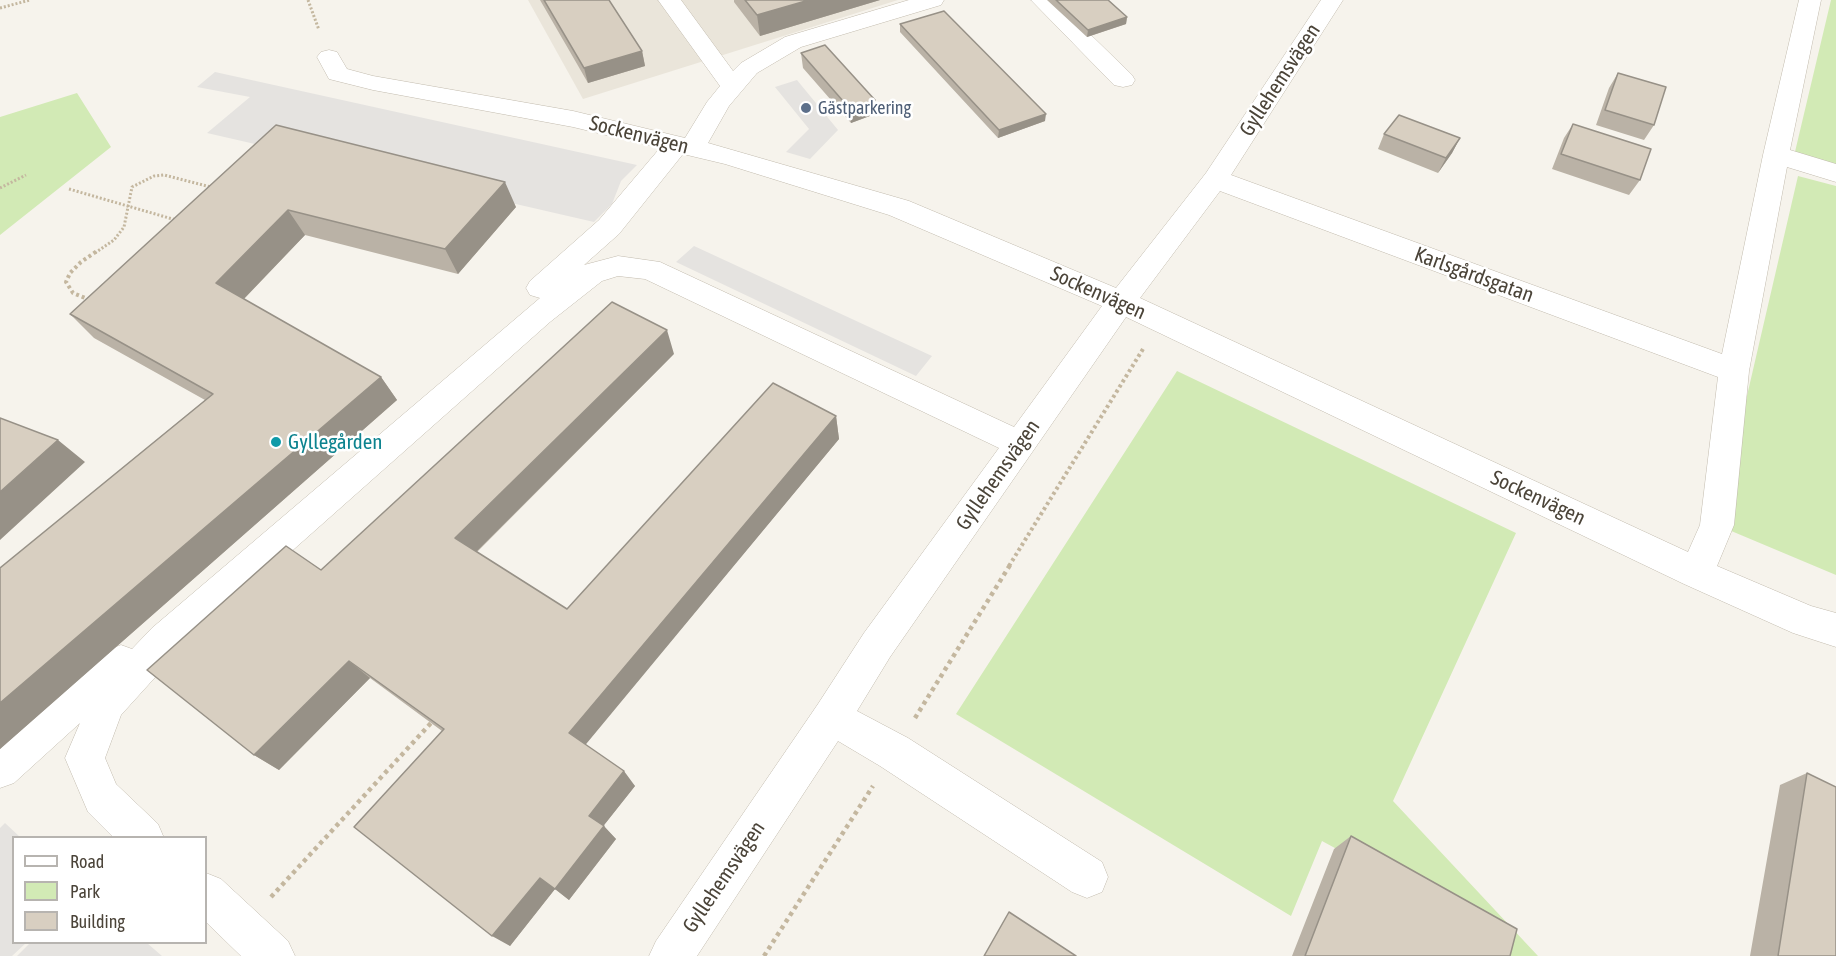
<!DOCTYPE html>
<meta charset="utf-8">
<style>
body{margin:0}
#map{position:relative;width:1836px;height:956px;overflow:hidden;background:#f6f3ec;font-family:"Asap Condensed",sans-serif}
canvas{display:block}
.legend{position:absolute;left:12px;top:836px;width:195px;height:108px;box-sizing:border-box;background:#fff;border:2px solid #b7b4b0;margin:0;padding:8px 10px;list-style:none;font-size:18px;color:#4b4439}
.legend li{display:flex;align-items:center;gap:12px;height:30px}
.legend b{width:30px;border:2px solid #b7b4b0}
</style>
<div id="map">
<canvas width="1836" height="956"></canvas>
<ul class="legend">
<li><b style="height:8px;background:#fff"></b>Road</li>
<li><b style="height:16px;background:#d2eab5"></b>Park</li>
<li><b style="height:16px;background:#d8cfc1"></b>Building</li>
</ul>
</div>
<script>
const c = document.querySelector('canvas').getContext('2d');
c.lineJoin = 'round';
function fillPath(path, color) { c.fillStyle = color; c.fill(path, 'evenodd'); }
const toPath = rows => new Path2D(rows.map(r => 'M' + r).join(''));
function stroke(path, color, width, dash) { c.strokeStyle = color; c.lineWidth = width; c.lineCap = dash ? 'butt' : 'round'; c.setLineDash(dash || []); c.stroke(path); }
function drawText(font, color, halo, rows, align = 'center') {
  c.font = font + ' "Asap Condensed",sans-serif'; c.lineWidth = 5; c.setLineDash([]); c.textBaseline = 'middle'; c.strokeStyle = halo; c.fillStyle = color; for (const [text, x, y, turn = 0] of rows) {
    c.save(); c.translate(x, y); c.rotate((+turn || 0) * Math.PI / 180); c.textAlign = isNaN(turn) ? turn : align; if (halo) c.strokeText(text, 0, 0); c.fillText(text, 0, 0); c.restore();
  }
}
fillPath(toPath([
 [528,0,898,0,583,99]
]), '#eae5da');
fillPath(toPath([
 [1831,0,1836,0,1836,169,1794,156],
 [77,93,111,147,0,235,0,117],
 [1798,176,1836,186,1836,575,1717,525],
 [1177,371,1516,533,1393,801,1538,956,1499,956,1502,939,1322,841,1291,916,956,714]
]), '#d2eab5');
fillPath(toPath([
 [215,72,637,165,621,181,612,204,594,222,207,133,250,97,197,87],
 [797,80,838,130,810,159,786,152,809,129,775,87],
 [694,246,932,356,916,376,676,262],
 [5,823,20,837,14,838,14,942,26,943,12,956,0,956,0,828],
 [31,942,147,943,162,956,17,956]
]), '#e5e3e0');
const minor = toPath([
 [658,0,681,0,733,71,741,63,785,37,909,0,944,0,941,5,801,47,757,73,729,106,708,143,909,201,1116,288,1206,173,1321,0,1343,0,1231,175,1722,354,1763,155,1799,0,1821,0,1790,150,1836,164,1836,182,1787,167,1749,371,1734,525,1717,566,1811,606,1836,613,1836,647,1793,633,1684,584,1126,317,890,657,857,711,908,738,1102,862,1108,877,1102,892,1087,898,1072,892,880,766,838,741,697,956,649,956,656,941,818,704,864,633,999,448,645,279,618,276,602,281,550,322,178,652,121,715,105,758,116,784,158,824,164,838,114,838,88,812,65,758,80,723,14,783,0,788,0,743,108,650,121,645,132,649,152,628,540,298,530,295,526,288,530,281,599,220,660,148,573,127,373,90,329,79,317,57,321,52,329,50,337,52,347,69,373,76,573,111,685,138,707,102,720,86,658,0],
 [683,154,725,164,889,215,1102,306,1014,427,660,262,618,256,584,265,619,234,683,154],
 [1220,191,1718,377,1700,525,1688,552,1140,298,1220,191],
 [1031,0,1055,0,1132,75,1135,80,1132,85,1123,87,1114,85,1031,0],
 [206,873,221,879,288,941,295,956,241,956,206,922,206,873]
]);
stroke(minor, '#c2bbae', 1);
stroke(toPath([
 [308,0,319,30],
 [0,8,30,0],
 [0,188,26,175],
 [69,189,176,220],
 [95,253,114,240,124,227,132,187,154,176,164,175,211,187]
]), '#c4b79f', 3, [2, 2]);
stroke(toPath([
 [90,300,73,293,66,282,70,273,81,262,97,251],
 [1009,566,1143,349]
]), '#c4b79f', 4, [3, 3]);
stroke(toPath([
 [915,718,1010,565],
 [271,897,431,723],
 [764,956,873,786]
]), '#c4b79f', 4.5, [4, 4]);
fillPath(minor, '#fff');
fillPath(toPath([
 [540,0,609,0,642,51,645,66,588,83],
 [734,0,880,0,760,36,734,2],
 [1047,0,1108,0,1127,17,1126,24,1087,37],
 [900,24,1045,121,998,138,900,32],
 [801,53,875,100,875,114,851,123,803,68],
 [1618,73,1654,125,1644,140,1596,125,1609,88],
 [1573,124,1640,180,1629,195,1552,169,1564,138],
 [276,125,516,207,458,274,305,235,244,299,381,377,397,400,0,749,0,568,205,400,94,338,70,314],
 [1384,134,1460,138,1452,153,1438,173,1378,149],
 [674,354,477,552,567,609,836,416,839,439,585,744,635,786,603,826,616,839,569,900,555,889,510,946,442,731,370,678,279,770,254,755],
 [1807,773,1836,956,1750,956,1780,785],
 [1351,836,1510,956,1292,956,1334,849]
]), '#bab2a6');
fillPath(toPath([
 [809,0,880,0,760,36,757,15],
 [1127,17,1126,24,1087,37,1088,30],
 [642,51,645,66,588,83,584,68],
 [875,100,875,114,851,123,850,109],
 [1046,114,1045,121,998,138,999,130],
 [1460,138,1452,153,1438,173,1446,158],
 [505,182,516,207,458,274,445,249],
 [288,210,305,235,236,307,216,283],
 [667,330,674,354,470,558,455,538],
 [381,377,397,400,0,749,0,703],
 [836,416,839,439,582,749,569,733],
 [58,440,85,462,0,540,0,492],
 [349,661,370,678,279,770,254,755],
 [624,771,635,786,601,829,589,816],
 [604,826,616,839,569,900,555,889],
 [540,878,555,889,510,946,492,936]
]), '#979187');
const building = toPath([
 [544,0,609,0,642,51,584,68,544,0],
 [745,0,809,0,757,15,745,0],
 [1056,0,1108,0,1127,17,1088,30,1056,0],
 [944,11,1046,114,999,130,900,24,944,11],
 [825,45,875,100,850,109,801,53,825,45],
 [1618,73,1666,87,1654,125,1605,110,1618,73],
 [1399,115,1460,138,1446,158,1384,134,1399,115],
 [1573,124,1651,149,1640,180,1561,154,1573,124],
 [276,125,505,182,445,249,288,210,216,283,381,377,0,703,0,568,213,394,70,314,276,125],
 [612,302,667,330,455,538,567,609,773,383,836,416,569,733,624,771,589,816,604,826,555,889,540,878,492,936,354,827,444,729,349,661,254,755,147,670,286,546,321,570,612,302],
 [0,418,58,440,0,492,0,418],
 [1807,773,1836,787,1836,956,1778,956,1807,773],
 [1351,836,1517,929,1510,956,1305,956,1351,836],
 [1009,912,1076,956,984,956,1009,912]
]);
fillPath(building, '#d8cfc1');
stroke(building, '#979187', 1.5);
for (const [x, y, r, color] of [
 [806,108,6,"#5c6f8a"],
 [276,442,6,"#0f9aa8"]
]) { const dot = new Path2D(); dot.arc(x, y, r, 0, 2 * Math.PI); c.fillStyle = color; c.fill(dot); stroke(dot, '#fff', 2); }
drawText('18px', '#4e5e75', '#fff', [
 ["Gästparkering",818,108]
], 'left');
drawText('21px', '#4b4439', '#fff', [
 ["Gyllehemsvägen",1280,80,-57],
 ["Sockenvägen",639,135,14],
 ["Karlsgårdsgatan",1474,275,20],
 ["Sockenvägen",1098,293,24],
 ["Gyllehemsvägen",998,475,-55],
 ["Sockenvägen",1538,498,25],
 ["Gyllehemsvägen",724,877,-56]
]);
drawText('21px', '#0d838f', '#fff', [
 ["Gyllegården",288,442]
], 'left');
</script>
